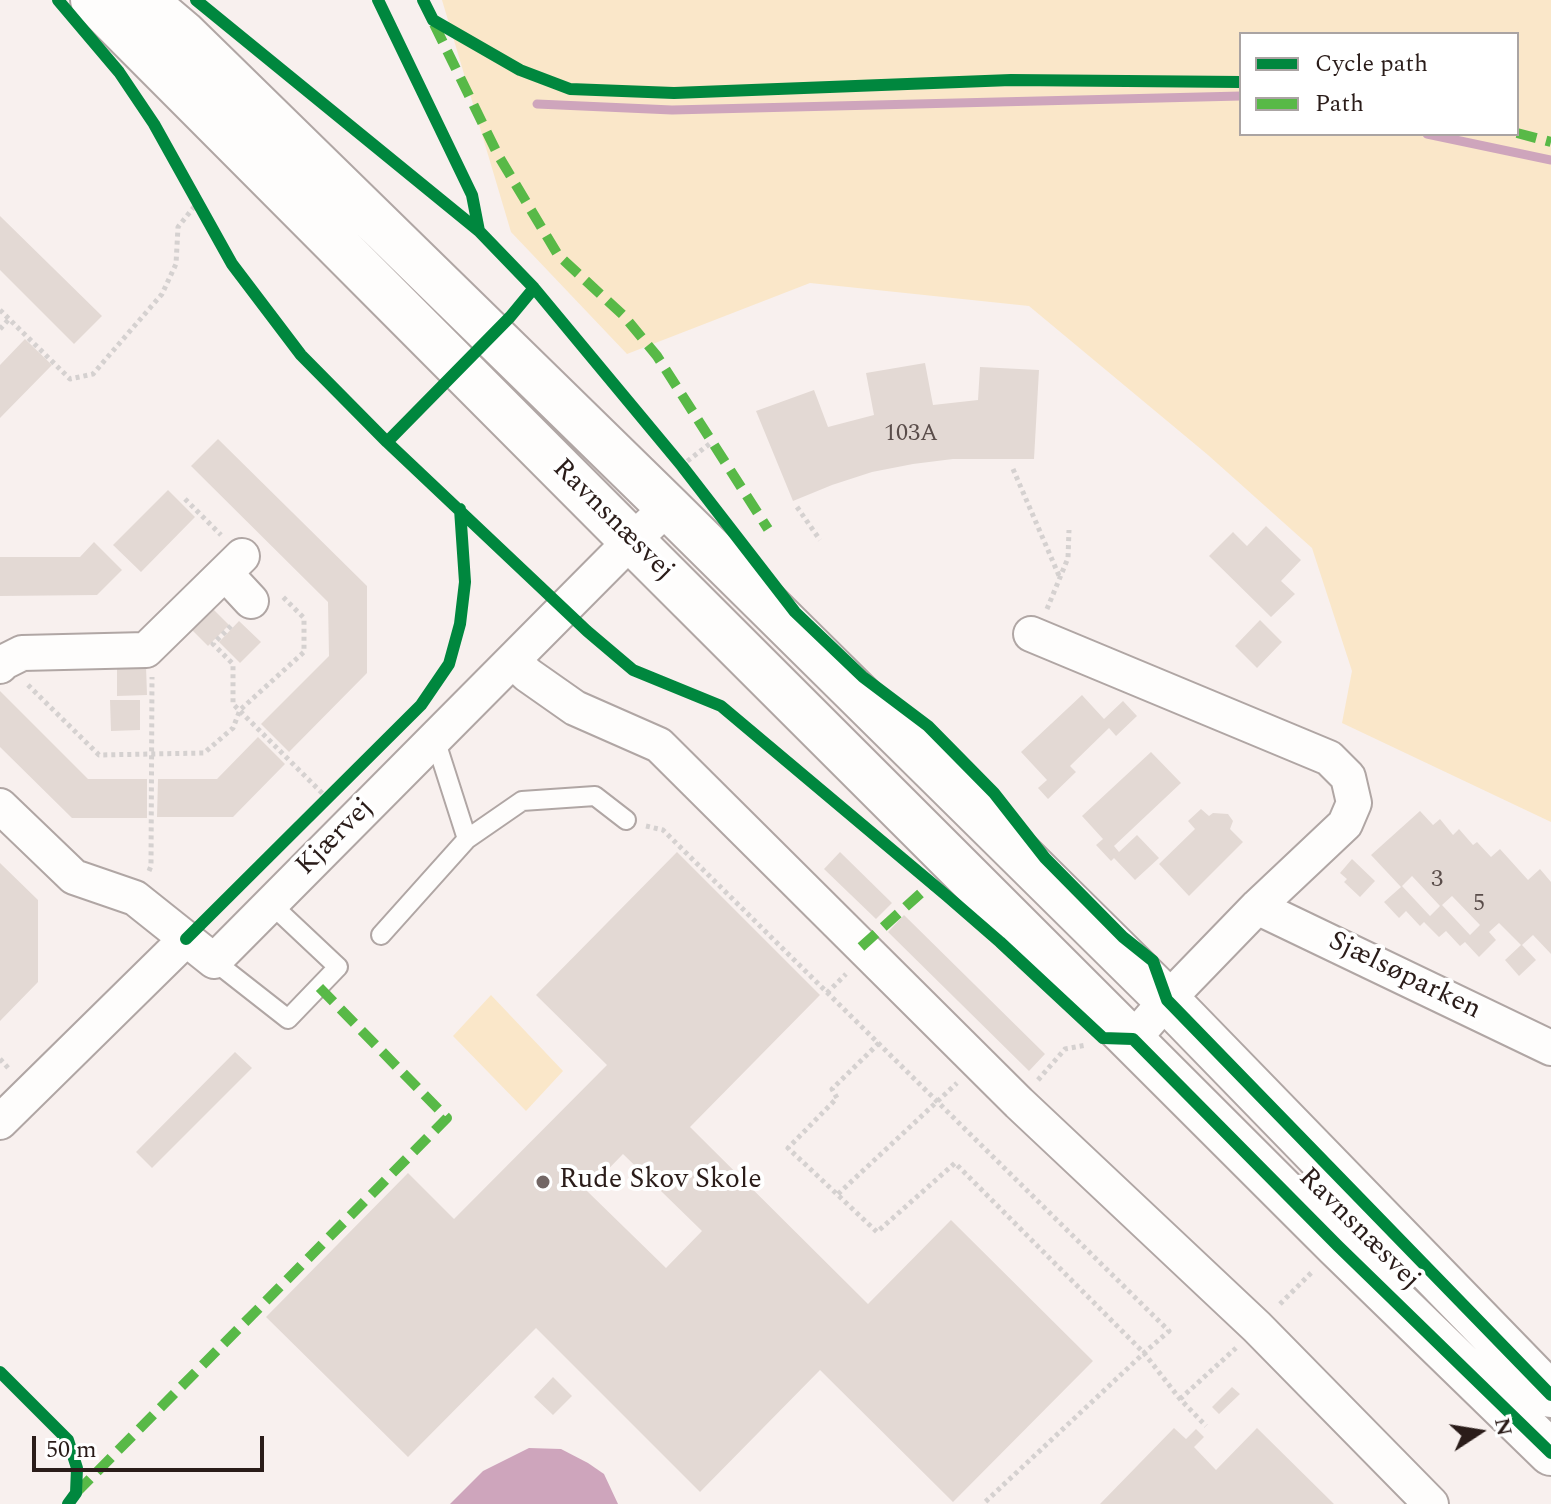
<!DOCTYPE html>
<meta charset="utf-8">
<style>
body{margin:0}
#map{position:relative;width:1551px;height:1504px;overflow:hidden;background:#f8f0ee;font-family:Spectral,serif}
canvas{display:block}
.legend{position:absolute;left:1239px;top:32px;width:280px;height:104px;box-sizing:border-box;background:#fff;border:2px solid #aaa4a3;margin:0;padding:10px 14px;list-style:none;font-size:24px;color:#2a1c19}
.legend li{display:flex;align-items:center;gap:16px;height:40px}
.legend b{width:40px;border:2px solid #aaa4a3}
.north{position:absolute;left:1439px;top:1392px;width:80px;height:80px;-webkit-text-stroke:6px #fff;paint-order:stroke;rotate:78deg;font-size:22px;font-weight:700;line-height:32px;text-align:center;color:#2a1c19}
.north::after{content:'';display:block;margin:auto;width:28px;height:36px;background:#2a1c19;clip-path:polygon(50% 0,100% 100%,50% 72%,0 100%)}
.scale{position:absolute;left:32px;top:1436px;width:232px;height:36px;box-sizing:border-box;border:4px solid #2a1c19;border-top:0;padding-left:10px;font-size:24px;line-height:28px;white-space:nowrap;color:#2a1c19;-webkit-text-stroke:6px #fff;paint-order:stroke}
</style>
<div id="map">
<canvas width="1551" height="1504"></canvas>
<ul class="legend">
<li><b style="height:10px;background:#00873e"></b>Cycle path</li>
<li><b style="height:10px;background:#58b947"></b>Path</li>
</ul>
<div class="north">N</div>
<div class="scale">50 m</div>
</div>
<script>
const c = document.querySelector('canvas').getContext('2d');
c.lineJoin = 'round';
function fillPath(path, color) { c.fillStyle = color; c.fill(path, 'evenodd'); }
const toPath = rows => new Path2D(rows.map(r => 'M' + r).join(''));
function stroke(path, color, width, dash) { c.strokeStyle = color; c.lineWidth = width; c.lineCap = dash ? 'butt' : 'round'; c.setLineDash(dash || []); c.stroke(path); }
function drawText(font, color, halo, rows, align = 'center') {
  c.font = font + ' Spectral,serif'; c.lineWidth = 8; c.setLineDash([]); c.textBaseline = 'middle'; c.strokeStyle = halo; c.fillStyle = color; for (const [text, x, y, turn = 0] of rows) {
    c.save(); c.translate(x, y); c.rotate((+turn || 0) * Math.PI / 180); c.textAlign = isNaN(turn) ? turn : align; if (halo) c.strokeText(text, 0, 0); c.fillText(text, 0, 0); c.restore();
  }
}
fillPath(toPath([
 [442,0,1551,0,1551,822,1342,723,1352,671,1312,548,1208,455,1029,306,810,283,627,354,511,232],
 [1517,34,1517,134,1241,134,1241,34],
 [491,995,563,1071,526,1111,453,1036]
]), '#fae7c9');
fillPath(toPath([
 [529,1448,561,1449,588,1463,604,1474,618,1504,450,1504,483,1471]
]), '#cea5bc');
stroke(toPath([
 [537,104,672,110,1241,96],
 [1427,134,1551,160]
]), '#cea5bc', 9);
fillPath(toPath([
 [0,216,102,316,74,344,0,270],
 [25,339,52,365,0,418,0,365],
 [925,363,933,405,978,400,980,367,1039,370,1034,459,953,459,913,464,872,472,832,485,793,501,756,411,814,390,828,427,874,415,866,373],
 [218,439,367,586,367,673,289,752,261,724,329,656,328,602,191,466],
 [168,490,195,517,141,572,113,545],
 [1266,526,1301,560,1281,581,1295,594,1271,617,1209,556,1233,532,1247,546],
 [94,542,122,570,97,595,0,596,0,557,80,557],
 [208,604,229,625,208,646,187,625],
 [1260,620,1282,642,1257,668,1235,646],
 [239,621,261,642,240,663,219,642],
 [117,666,146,666,147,695,117,696],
 [0,691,88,779,147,779,147,818,72,818,0,747],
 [1082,695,1104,719,1123,701,1137,716,1116,736,1109,728,1070,766,1076,772,1048,799,1038,788,1047,780,1021,752],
 [110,700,140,700,140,730,111,731],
 [258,737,285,764,233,817,157,817,158,779,217,779],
 [1151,752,1181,783,1114,846,1119,852,1137,835,1159,858,1135,880,1114,858,1111,861,1096,845,1103,839,1082,816],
 [1201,809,1209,816,1213,813,1228,814,1233,821,1230,829,1243,842,1189,896,1159,864,1195,829,1188,821],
 [1420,811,1433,825,1440,819,1453,835,1459,829,1473,845,1477,842,1491,857,1500,849,1528,880,1540,869,1551,882,1551,954,1533,935,1522,945,1536,960,1519,976,1505,960,1521,945,1499,923,1489,932,1496,940,1479,957,1465,942,1460,946,1446,931,1439,937,1424,922,1420,926,1406,911,1399,918,1384,902,1401,887,1371,855],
 [1412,876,1440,906,1430,916,1402,886],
 [1452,896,1480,925,1470,935,1442,905],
 [677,852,820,995,690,1127,868,1304,951,1220,1093,1361,953,1502,820,1370,700,1492,536,1328,408,1457,266,1317,408,1173,454,1219,607,1065,536,995],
 [623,1154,702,1231,666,1268,587,1191],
 [840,852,892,903,876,919,824,869],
 [1352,859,1375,881,1360,897,1344,882,1347,879,1340,873],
 [0,863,38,900,38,982,0,1021],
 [904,915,1045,1054,1029,1071,888,932],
 [235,1052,252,1068,152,1168,136,1152],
 [553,1377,572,1396,553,1415,534,1397],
 [1232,1387,1240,1394,1219,1414,1212,1407],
 [1174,1428,1186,1439,1196,1429,1204,1437,1194,1447,1216,1470,1257,1428,1334,1504,1100,1504]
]), '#e3d9d4');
const lane = toPath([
 [435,739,467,839],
 [381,935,467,839,522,801,595,796,626,820],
 [214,961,288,1019,338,967,271,904]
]);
const street = toPath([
 [225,573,251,601],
 [1031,634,1329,758,1348,777,1354,803,1345,824,1257,907,1167,1000,1133,1039],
 [513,661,528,675,575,708,659,745,1019,1103,1257,1327,1431,1504],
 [0,666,4,662,22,653,146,650,242,556],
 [0,806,74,877,135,898,214,961,617,555,668,507],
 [1257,907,1551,1048],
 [0,1122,186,939]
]);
const secondary = toPath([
 [93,0,632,541,1338,1246,1551,1453],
 [144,0,183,33,668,507,1167,1000,1551,1395]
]);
stroke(lane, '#b0a6a4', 22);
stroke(street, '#b0a6a4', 38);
stroke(secondary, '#b0a6a4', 48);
stroke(toPath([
 [0,310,70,379,93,374,162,294,176,264,178,227,198,202],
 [0,329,9,319],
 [681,466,712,442],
 [1013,469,1060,578],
 [185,499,221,535],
 [797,507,820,540],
 [1047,609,1068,558,1069,530],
 [231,626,213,644,233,664,233,704,327,798],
 [28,685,99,755,204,753,233,728,240,710,304,652,304,618,282,596],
 [646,826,663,830,1169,1331,1144,1353,983,1504],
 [149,871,151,866,152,677],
 [827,993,846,974],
 [879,1043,832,1089,837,1098,788,1148,877,1232,955,1163,1144,1353,1180,1399,1206,1426],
 [0,1059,10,1070],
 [1038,1080,1065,1049,1086,1045],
 [838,1194,957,1083],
 [1280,1304,1312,1272],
 [1180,1399,1236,1348]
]), '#d5d1d0', 5, [4, 4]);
stroke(lane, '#fefdfc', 18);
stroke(street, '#fefdfc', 34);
stroke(secondary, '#fefdfc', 44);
stroke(toPath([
 [434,24,498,155,558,255,624,316,657,356,768,529],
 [1517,133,1551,142],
 [861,947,931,884],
 [76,1493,447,1118,319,987]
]), '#58b947', 10, [20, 10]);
stroke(toPath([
 [58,0,119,72,154,124,232,264,301,355,387,442,587,631,633,670,721,706,947,896,1000,942,1103,1038,1133,1039,1338,1246,1551,1453],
 [196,0,479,231,534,288,682,466,795,612,863,677,928,726,994,793,1045,858,1123,937,1153,961,1167,1000,1551,1395],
 [378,0,472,195,479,231],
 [423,0,433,20,520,70,570,89,674,93,1011,80,1241,82],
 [387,442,510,317,534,288],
 [186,939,421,705,449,664,460,624,465,582,460,509],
 [0,1372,68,1440,77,1468,76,1493,68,1504]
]), '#00873e', 12);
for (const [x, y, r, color] of [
 [543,1182,8,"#726664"]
]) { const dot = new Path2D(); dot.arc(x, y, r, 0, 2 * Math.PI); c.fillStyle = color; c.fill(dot); stroke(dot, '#fff', 3); }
drawText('24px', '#5a4d4a', null, [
 ["103A",911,435],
 ["3",1437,881],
 ["5",1479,905]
]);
drawText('28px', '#2a1c19', '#fff', [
 ["Ravnsnæsvej",612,521,45],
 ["Kjærvej",336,838,-45],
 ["Sjælsøparken",1404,977,26],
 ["Ravnsnæsvej",1358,1230,45]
]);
drawText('28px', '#2a1c19', '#fff', [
 ["Rude Skov Skole",559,1182]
], 'left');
</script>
